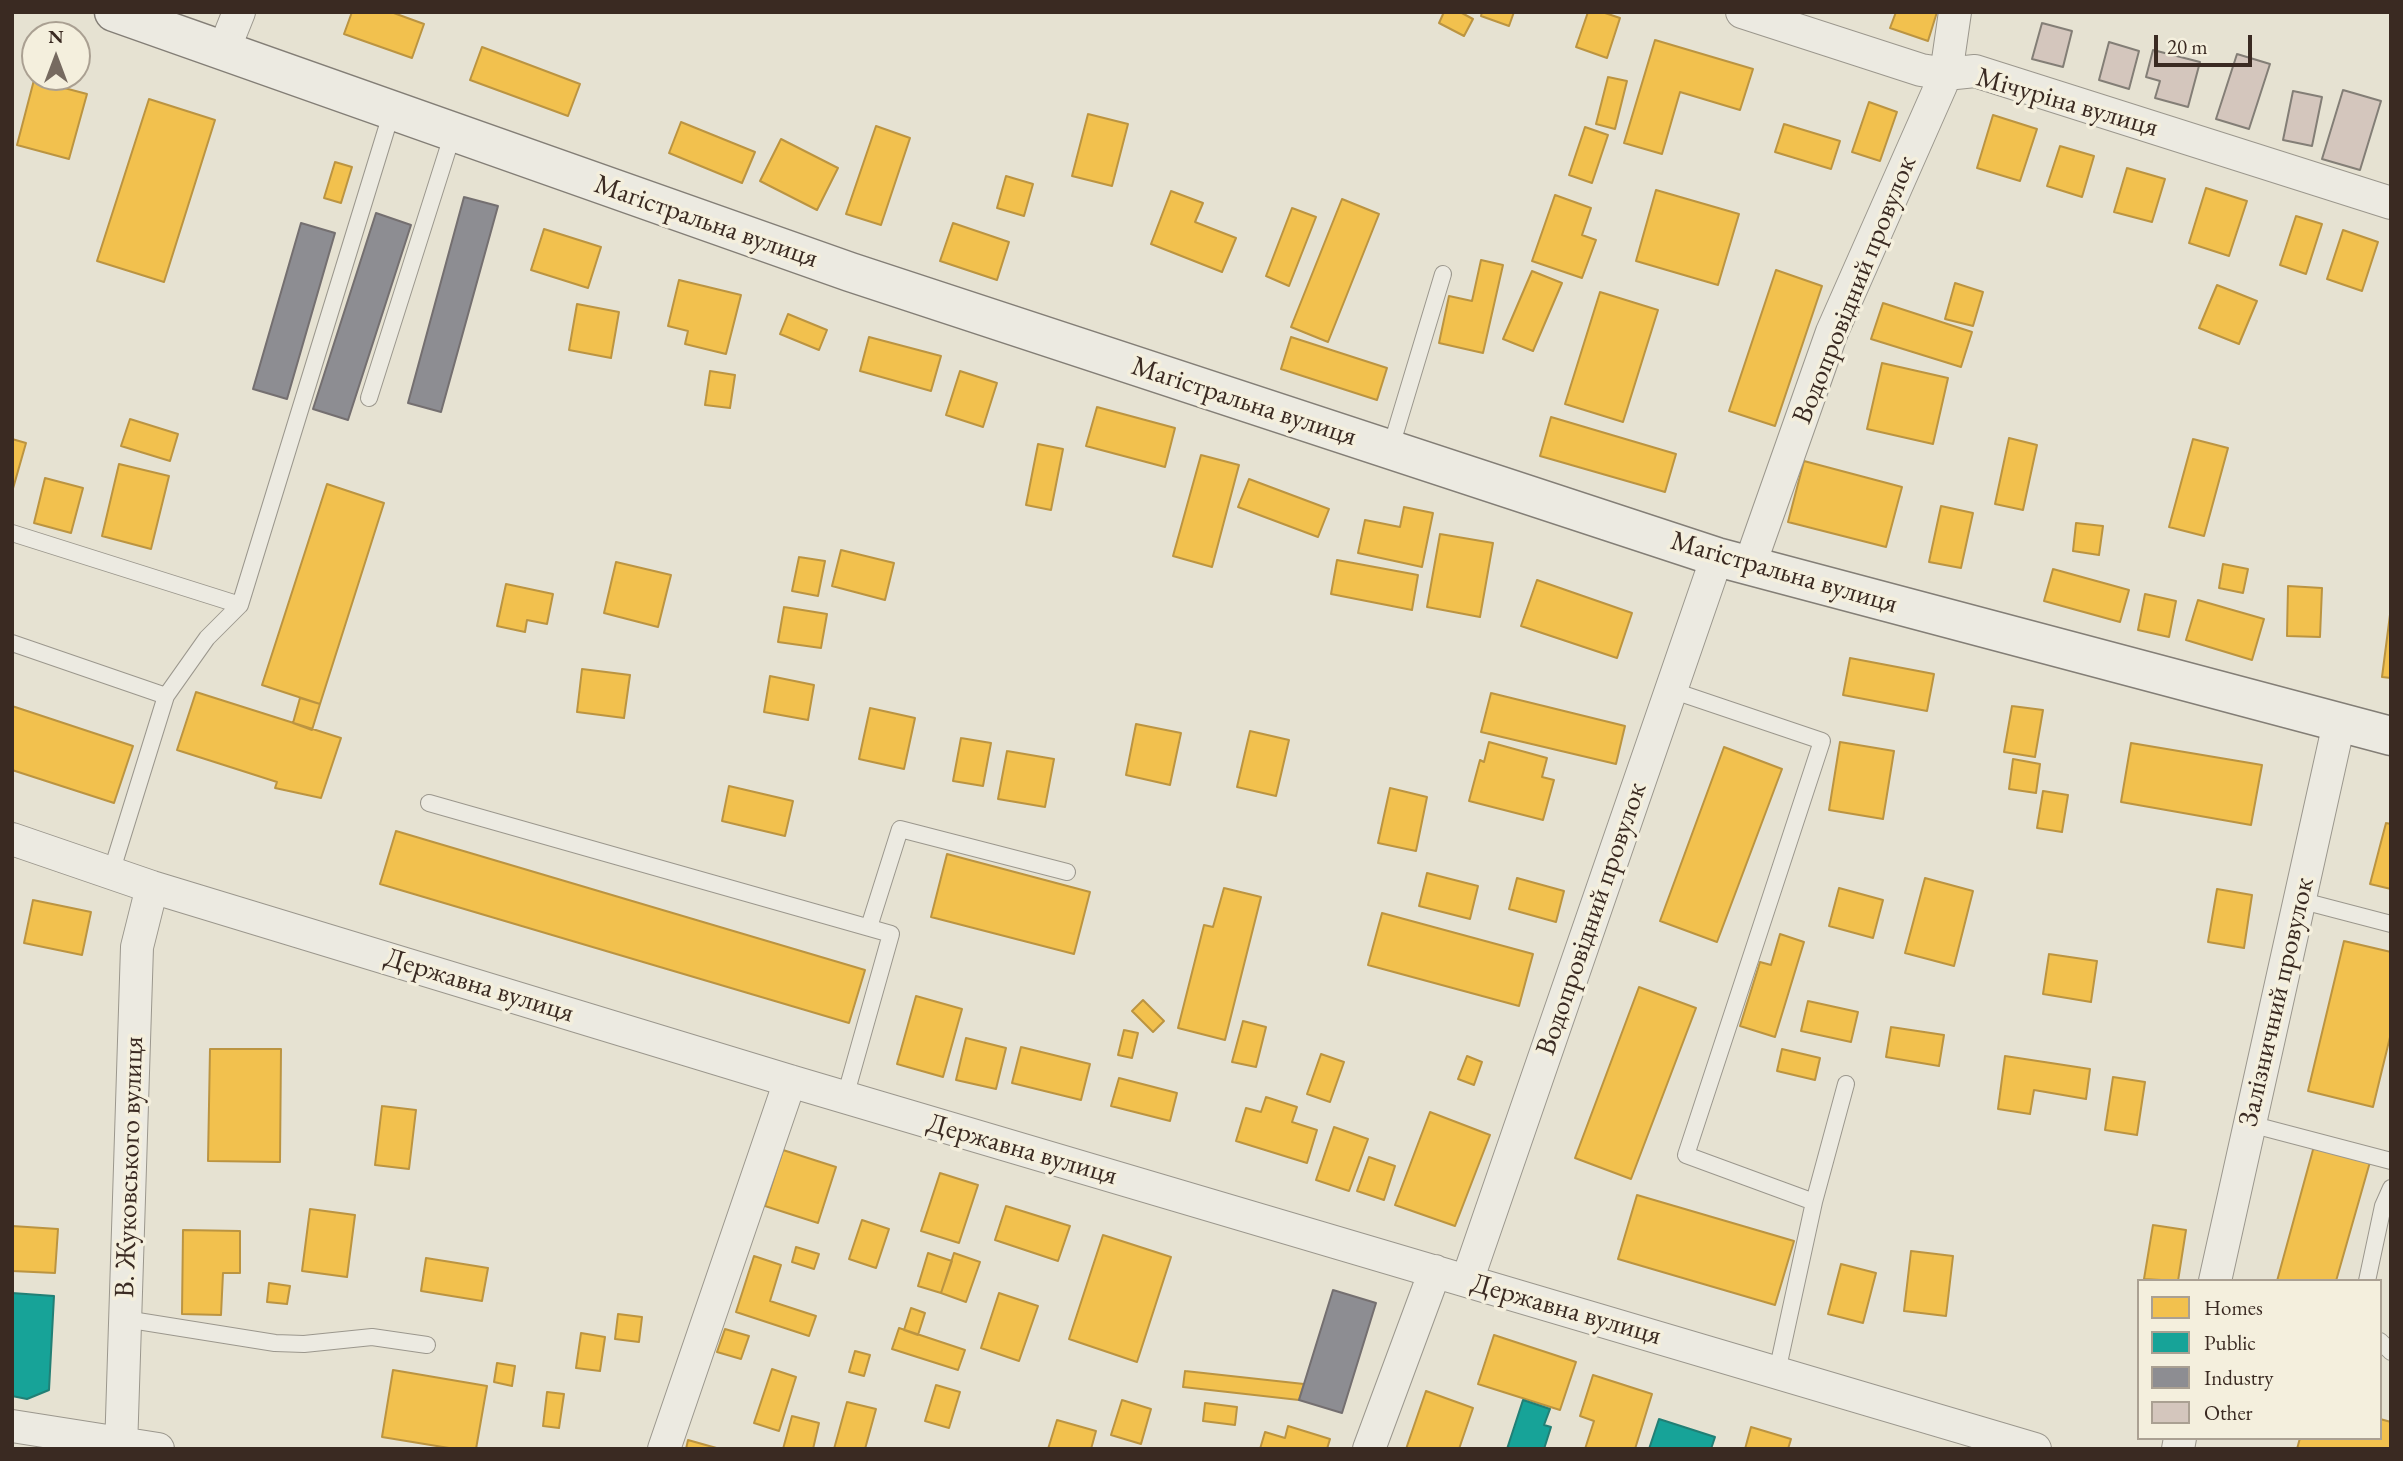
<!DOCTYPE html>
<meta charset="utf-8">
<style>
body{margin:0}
#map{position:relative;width:2403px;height:1461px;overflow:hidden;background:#e6e2d2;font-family:"EB Garamond",serif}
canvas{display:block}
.frame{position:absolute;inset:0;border:14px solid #3a2a22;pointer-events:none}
.legend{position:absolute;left:2137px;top:1279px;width:245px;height:161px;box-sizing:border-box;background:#f4efdd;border:2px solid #aaa092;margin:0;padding:9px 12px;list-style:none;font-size:21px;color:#3a2a22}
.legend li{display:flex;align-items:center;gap:14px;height:35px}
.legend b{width:35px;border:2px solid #aaa092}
.north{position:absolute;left:21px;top:21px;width:70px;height:70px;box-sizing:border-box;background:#f4efdd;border:2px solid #aaa092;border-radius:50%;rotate:0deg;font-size:19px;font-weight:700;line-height:28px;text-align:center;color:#3a2a22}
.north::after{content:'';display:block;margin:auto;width:24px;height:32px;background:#766a60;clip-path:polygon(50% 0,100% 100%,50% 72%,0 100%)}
.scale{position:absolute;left:2154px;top:35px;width:98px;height:32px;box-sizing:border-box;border:4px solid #3a2a22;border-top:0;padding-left:9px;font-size:21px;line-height:24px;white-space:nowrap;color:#3a2a22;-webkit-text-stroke:5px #f4efdd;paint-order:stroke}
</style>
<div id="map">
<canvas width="2403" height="1461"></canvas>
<div class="frame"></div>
<ul class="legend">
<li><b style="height:19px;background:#f2c14e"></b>Homes</li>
<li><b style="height:19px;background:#17a398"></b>Public</li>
<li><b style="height:19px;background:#8d8d92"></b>Industry</li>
<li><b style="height:19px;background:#d4c6bd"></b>Other</li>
</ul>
<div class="north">N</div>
<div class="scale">20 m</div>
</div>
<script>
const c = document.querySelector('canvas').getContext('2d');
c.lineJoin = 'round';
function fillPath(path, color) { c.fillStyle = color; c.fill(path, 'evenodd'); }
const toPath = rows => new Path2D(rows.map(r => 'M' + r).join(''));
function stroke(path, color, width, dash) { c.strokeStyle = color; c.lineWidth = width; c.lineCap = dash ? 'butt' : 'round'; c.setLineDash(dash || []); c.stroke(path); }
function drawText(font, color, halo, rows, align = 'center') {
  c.font = font + ' "EB Garamond",serif'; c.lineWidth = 7; c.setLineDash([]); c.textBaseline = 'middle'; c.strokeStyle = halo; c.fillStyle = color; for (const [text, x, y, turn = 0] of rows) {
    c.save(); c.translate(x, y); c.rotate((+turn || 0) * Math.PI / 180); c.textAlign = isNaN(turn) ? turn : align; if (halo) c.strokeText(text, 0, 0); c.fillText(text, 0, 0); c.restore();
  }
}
const homes = toPath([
 [352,12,391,12,424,24,412,58,344,34,352,12],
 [1444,12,1460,12,1473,19,1464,36,1439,23,1444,12],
 [1482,12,1514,12,1509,26,1481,16,1482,12],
 [1588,12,1602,12,1620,18,1607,58,1576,47,1588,12],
 [1896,12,1937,12,1928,41,1890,28,1896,12],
 [1655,40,1753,69,1740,110,1680,92,1662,154,1624,143,1655,40],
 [482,47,580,84,568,116,470,80,482,47],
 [1608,77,1627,81,1615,129,1596,124,1608,77],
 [34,80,87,94,69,159,17,145,34,80],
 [149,99,215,120,164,282,97,261,149,99],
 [1869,102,1897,112,1880,161,1852,152,1869,102],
 [1088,114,1128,124,1112,186,1072,176,1088,114],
 [1993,115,2037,129,2020,181,1977,168,1993,115],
 [681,122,755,152,742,183,669,153,681,122],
 [1784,124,1840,141,1831,169,1775,152,1784,124],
 [876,126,910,138,881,225,846,214,876,126],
 [1585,127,1608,135,1592,183,1569,175,1585,127],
 [781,139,838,168,817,210,760,181,781,139],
 [2060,146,2094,156,2082,197,2047,186,2060,146],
 [335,162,352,167,341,203,324,198,335,162],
 [2127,168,2165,179,2152,222,2114,212,2127,168],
 [1006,176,1033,184,1024,216,997,208,1006,176],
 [2206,188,2247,201,2229,256,2189,243,2206,188],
 [1656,190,1739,214,1718,285,1636,261,1656,190],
 [1171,191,1203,203,1195,222,1236,238,1222,272,1151,244,1171,191],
 [1555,195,1591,208,1582,235,1596,240,1582,278,1532,261,1555,195],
 [1342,199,1379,214,1328,342,1291,327,1342,199],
 [1292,208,1316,217,1289,286,1266,276,1292,208],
 [2296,216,2322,224,2306,274,2280,265,2296,216],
 [953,223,1009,242,997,280,940,261,953,223],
 [544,229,601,247,588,288,531,270,544,229],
 [2343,230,2378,242,2362,291,2327,279,2343,230],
 [1481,260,1503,265,1483,353,1439,343,1449,296,1472,301,1481,260],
 [1776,270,1822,286,1775,426,1729,411,1776,270],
 [1532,271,1562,283,1533,351,1503,339,1532,271],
 [679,280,741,295,726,354,685,344,688,331,668,326,679,280],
 [1955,283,1983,292,1973,326,1945,319,1955,283],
 [2217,285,2257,301,2239,344,2199,328,2217,285],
 [1600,292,1658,310,1623,422,1565,404,1600,292],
 [1883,303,1972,332,1961,367,1871,339,1883,303],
 [577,304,619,312,611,358,569,350,577,304],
 [788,314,827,330,819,350,780,334,788,314],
 [869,337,941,356,931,391,860,371,869,337],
 [1291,337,1387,368,1377,400,1281,369,1291,337],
 [1882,363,1948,378,1933,444,1867,429,1882,363],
 [710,371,735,375,730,408,705,405,710,371],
 [960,371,997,383,983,427,946,415,960,371],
 [1097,407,1175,428,1165,467,1086,446,1097,407],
 [1551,417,1676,454,1665,492,1540,456,1551,417],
 [130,419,178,434,170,461,121,446,130,419],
 [2009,438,2037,445,2023,510,1995,504,2009,438],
 [12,439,26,443,12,492,12,439],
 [2193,439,2228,448,2204,536,2169,527,2193,439],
 [1038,444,1063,449,1051,510,1026,505,1038,444],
 [1201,455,1239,465,1212,567,1173,556,1201,455],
 [1804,461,1902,487,1886,547,1788,522,1804,461],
 [119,464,169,476,151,549,102,536,119,464],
 [45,478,83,488,71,533,34,523,45,478],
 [1249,479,1329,509,1318,537,1238,507,1249,479],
 [327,484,384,503,320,704,262,685,327,484],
 [1941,506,1973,513,1961,568,1929,562,1941,506],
 [1404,507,1433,513,1422,567,1358,553,1365,520,1400,527,1404,507],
 [2076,523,2103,526,2099,555,2073,551,2076,523],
 [1440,534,1493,543,1480,617,1427,607,1440,534],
 [841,550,894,563,885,600,832,586,841,550],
 [799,557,825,561,818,596,792,591,799,557],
 [1337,560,1418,575,1412,610,1331,594,1337,560],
 [616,562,671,575,658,627,604,613,616,562],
 [2223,564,2248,569,2243,593,2219,588,2223,564],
 [2053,569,2129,590,2120,622,2044,601,2053,569],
 [1537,580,1632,613,1617,658,1521,626,1537,580],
 [506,584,553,594,547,624,527,620,525,632,497,626,506,584],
 [2288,586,2322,588,2320,637,2287,636,2288,586],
 [2145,594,2176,601,2169,637,2138,630,2145,594],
 [2198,600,2264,619,2252,660,2186,640,2198,600],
 [784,607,827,614,821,648,778,642,784,607],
 [2391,607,2391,678,2382,677,2391,607],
 [1850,658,1934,674,1927,711,1843,695,1850,658],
 [582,669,630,675,624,718,577,712,582,669],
 [770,676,814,685,808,720,764,712,770,676],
 [196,692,341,738,321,798,275,788,277,782,177,750,196,692],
 [1491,693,1625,726,1616,764,1481,732,1491,693],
 [300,698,320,704,312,730,293,723,300,698],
 [12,706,133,746,114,803,12,770,12,706],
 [2012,706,2043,710,2035,757,2004,752,2012,706],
 [870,708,915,718,904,769,859,759,870,708],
 [1136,724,1181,733,1170,785,1126,775,1136,724],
 [1250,731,1289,740,1276,796,1237,787,1250,731],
 [961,738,991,743,983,786,953,781,961,738],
 [1489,742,1547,758,1542,777,1554,780,1543,820,1469,801,1480,760,1484,762,1489,742],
 [1840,742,1894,751,1883,819,1829,810,1840,742],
 [2131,743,2262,765,2251,825,2121,802,2131,743],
 [1724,747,1782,769,1717,942,1660,921,1724,747],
 [1007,751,1054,759,1045,807,998,799,1007,751],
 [2013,759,2040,764,2036,793,2009,789,2013,759],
 [729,786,793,801,785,836,722,821,729,786],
 [1390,788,1427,797,1416,851,1378,843,1390,788],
 [2043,791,2068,795,2062,832,2037,828,2043,791],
 [2386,823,2391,824,2391,889,2370,884,2386,823],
 [396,831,865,970,849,1023,380,884,396,831],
 [947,854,1090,892,1074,954,931,917,947,854],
 [1427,873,1478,886,1470,919,1419,906,1427,873],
 [1517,878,1564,891,1556,922,1509,909,1517,878],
 [1925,878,1973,891,1954,966,1905,953,1925,878],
 [1224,888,1261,897,1225,1040,1178,1028,1204,925,1213,927,1224,888],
 [1839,888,1883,900,1873,938,1829,926,1839,888],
 [2217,889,2252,895,2244,948,2208,942,2217,889],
 [33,900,91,912,82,955,24,943,33,900],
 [1382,913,1533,954,1519,1006,1368,965,1382,913],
 [1780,934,1804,942,1775,1037,1740,1026,1760,962,1771,965,1780,934],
 [2344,941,2391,952,2391,1033,2373,1107,2308,1091,2344,941],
 [2049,954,2097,961,2091,1002,2043,994,2049,954],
 [1639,987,1696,1008,1631,1179,1575,1158,1639,987],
 [916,996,962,1009,943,1077,897,1064,916,996],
 [1143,1000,1164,1021,1153,1032,1132,1011,1143,1000],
 [1808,1001,1858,1012,1851,1042,1801,1031,1808,1001],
 [1243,1021,1266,1027,1256,1067,1232,1062,1243,1021],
 [1891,1027,1944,1035,1939,1066,1886,1057,1891,1027],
 [1124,1030,1138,1033,1132,1058,1118,1055,1124,1030],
 [966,1038,1006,1048,996,1089,956,1080,966,1038],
 [1021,1047,1090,1064,1081,1100,1012,1083,1021,1047],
 [210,1049,281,1049,280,1162,208,1161,210,1049],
 [1782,1049,1820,1058,1815,1080,1777,1071,1782,1049],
 [1321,1054,1344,1062,1330,1102,1307,1094,1321,1054],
 [1467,1056,1482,1062,1474,1085,1458,1079,1467,1056],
 [2005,1056,2090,1069,2086,1099,2034,1090,2030,1114,1998,1109,2005,1056],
 [2113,1077,2145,1082,2137,1135,2105,1130,2113,1077],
 [1119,1078,1177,1093,1170,1121,1111,1106,1119,1078],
 [1266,1097,1297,1107,1292,1122,1317,1130,1307,1163,1236,1141,1246,1108,1261,1112,1266,1097],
 [382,1106,416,1110,409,1169,375,1165,382,1106],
 [1430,1112,1490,1135,1455,1226,1395,1205,1430,1112],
 [1334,1127,1368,1139,1349,1191,1316,1180,1334,1127],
 [2314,1146,2370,1162,2336,1281,2277,1281,2314,1146],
 [783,1150,836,1167,818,1223,765,1206,783,1150],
 [1369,1157,1395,1166,1384,1200,1357,1191,1369,1157],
 [940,1173,978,1185,959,1243,921,1231,940,1173],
 [1637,1195,1794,1241,1775,1305,1618,1259,1637,1195],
 [1006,1206,1070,1226,1058,1261,995,1240,1006,1206],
 [310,1209,355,1215,347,1277,302,1271,310,1209],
 [862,1220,889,1229,876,1268,849,1259,862,1220],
 [2153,1225,2186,1230,2178,1281,2144,1279,2153,1225],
 [12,1226,58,1229,55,1273,12,1271,12,1226],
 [183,1230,240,1231,240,1273,223,1273,221,1315,182,1314,183,1230],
 [1103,1235,1171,1257,1137,1362,1069,1339,1103,1235],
 [796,1247,819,1254,814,1269,792,1262,796,1247],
 [1911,1251,1953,1256,1946,1316,1904,1311,1911,1251],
 [928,1253,952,1261,941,1293,918,1286,928,1253],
 [954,1253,980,1262,966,1302,941,1293,954,1253],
 [754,1256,781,1265,770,1301,816,1316,809,1336,736,1312,754,1256],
 [426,1258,488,1268,482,1301,421,1291,426,1258],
 [1841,1264,1876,1273,1863,1323,1828,1314,1841,1264],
 [269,1283,290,1286,287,1304,267,1302,269,1283],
 [999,1293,1038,1306,1019,1361,981,1348,999,1293],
 [911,1308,925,1313,918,1335,904,1330,911,1308],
 [618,1314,642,1317,639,1342,615,1339,618,1314],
 [899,1328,965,1350,958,1370,892,1349,899,1328],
 [725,1329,749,1336,741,1359,717,1352,725,1329],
 [581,1333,605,1337,600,1371,576,1368,581,1333],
 [1494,1335,1576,1362,1560,1410,1478,1384,1494,1335],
 [855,1351,870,1355,864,1376,849,1372,855,1351],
 [497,1363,515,1366,512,1386,494,1382,497,1363],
 [772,1369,796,1377,779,1431,754,1423,772,1369],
 [393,1370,487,1386,476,1449,455,1449,382,1437,393,1370],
 [1185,1371,1304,1384,1299,1400,1183,1387,1185,1371],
 [1593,1375,1652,1394,1635,1449,1585,1449,1594,1421,1580,1416,1593,1375],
 [936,1385,960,1392,949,1428,925,1421,936,1385],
 [1426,1391,1473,1408,1459,1449,1406,1449,1426,1391],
 [547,1392,564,1394,559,1428,543,1426,547,1392],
 [1122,1400,1151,1409,1141,1444,1111,1435,1122,1400],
 [847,1402,876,1409,865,1449,834,1449,847,1402],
 [1205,1403,1237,1407,1235,1425,1203,1421,1205,1403],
 [792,1416,819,1423,813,1449,783,1449,792,1416],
 [2380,1419,2391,1422,2391,1449,2297,1449,2300,1438,2380,1438,2380,1419],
 [1057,1420,1096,1431,1091,1449,1048,1449,1057,1420],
 [1288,1426,1330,1439,1327,1449,1260,1449,1265,1432,1285,1438,1288,1426],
 [1751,1427,1791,1439,1788,1449,1745,1449,1751,1427],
 [688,1440,720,1449,686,1449,688,1440]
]);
fillPath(homes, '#f2c14e');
stroke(homes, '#bb9441', 2);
const public = toPath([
 [12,1293,54,1296,49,1390,27,1399,12,1396,12,1293],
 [1523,1400,1550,1409,1544,1425,1551,1427,1544,1449,1507,1449,1523,1400],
 [1659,1419,1715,1437,1711,1449,1649,1449,1659,1419]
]);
fillPath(public, '#17a398');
stroke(public, '#227f75', 2);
const industry = toPath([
 [464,197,498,206,441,412,408,403,464,197],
 [376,213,411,225,348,420,313,409,376,213],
 [301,223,335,233,287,399,253,389,301,223],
 [1333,1290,1376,1303,1342,1413,1299,1400,1333,1290]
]);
fillPath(industry, '#8d8d92');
stroke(industry, '#746f70', 2);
const building = toPath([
 [2042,23,2072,31,2063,67,2032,59,2042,23],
 [2109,42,2139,51,2129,89,2099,80,2109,42],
 [2153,50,2200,62,2188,107,2155,98,2160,81,2146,77,2153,50],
 [2237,54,2270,64,2249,129,2216,119,2237,54],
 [2343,90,2381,101,2360,170,2322,159,2343,90],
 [2293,91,2322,97,2312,146,2283,140,2293,91]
]);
fillPath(building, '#d4c6bd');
stroke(building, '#837e76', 2);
const lane = toPath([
 [369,398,453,133],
 [1390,450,1443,274],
 [12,533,240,605],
 [12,643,166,696],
 [1671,690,1822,741,1686,1155,1814,1202],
 [429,803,891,934,845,1097],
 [111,873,166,696,207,638,240,605,392,111],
 [2299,900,2391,924],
 [869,927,900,829,1067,872],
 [2250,1124,2391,1161],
 [2367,1281,2383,1206,2391,1188],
 [125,1319,275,1343,304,1344,372,1337,427,1345],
 [2380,1341,2391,1352],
 [1777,1372,1814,1202,1846,1084]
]);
const street = toPath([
 [1742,12,1921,70,1946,74,1975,71,2391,203],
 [223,52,239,12],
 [1749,567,1832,332,1946,74,1955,12],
 [12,839,152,887,790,1081,2035,1449],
 [1467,1281,1717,557],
 [2215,1281,2339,723],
 [12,1426,158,1449],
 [121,1449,137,947,152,887],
 [664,1449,790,1081],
 [1369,1449,1435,1271],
 [2178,1449,2180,1438]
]);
const secondary = toPath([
 [114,12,850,272,1717,557,2391,736]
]);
stroke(lane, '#9b978d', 18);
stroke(street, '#9b978d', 34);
stroke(secondary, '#837e76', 41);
stroke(lane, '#eceae1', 16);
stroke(street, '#eceae1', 32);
stroke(secondary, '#eceae1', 38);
drawText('28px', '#3a2a22', '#f4efdd', [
 ["Мічуріна вулиця",2067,103,16],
 ["Магістральна вулиця",706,222,19],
 ["Водопровідний провулок",1855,290,-68],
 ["Магістральна вулиця",1244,402,18],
 ["Магістральна вулиця",1784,573,16],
 ["Водопровідний провулок",1592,919,-71],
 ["Державна вулиця",479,986,17],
 ["Залізничний провулок",2277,1002,-77],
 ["Державна вулиця",1022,1150,16],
 ["В. Жуковського вулиця",130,1167,-88],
 ["Державна вулиця",1566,1310,16]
]);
</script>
